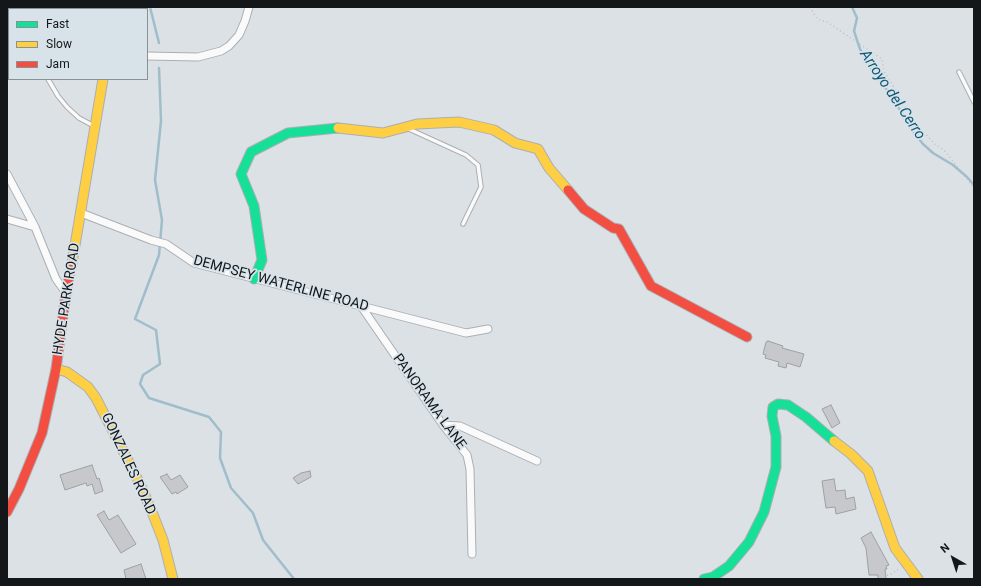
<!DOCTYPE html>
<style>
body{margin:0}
#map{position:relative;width:981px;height:586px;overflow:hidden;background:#dce1e5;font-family:Roboto,sans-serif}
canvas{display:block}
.frame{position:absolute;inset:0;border:8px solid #14171a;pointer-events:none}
.legend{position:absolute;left:8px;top:8px;width:140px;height:72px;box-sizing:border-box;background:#d8e2e9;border:1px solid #8a9196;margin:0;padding:5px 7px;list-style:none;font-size:12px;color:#14171a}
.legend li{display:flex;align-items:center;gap:8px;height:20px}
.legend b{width:20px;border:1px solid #8a9196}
.north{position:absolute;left:933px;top:538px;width:40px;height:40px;-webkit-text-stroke:3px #d8e2e9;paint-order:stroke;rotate:321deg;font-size:11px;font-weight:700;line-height:16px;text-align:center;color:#14171a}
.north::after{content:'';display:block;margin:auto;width:14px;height:18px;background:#14171a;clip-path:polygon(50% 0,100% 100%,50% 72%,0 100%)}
</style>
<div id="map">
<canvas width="981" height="586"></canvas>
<div class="frame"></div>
<ul class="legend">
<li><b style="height:5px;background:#16e098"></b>Fast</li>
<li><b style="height:5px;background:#ffcf43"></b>Slow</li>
<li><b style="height:5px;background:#f24e42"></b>Jam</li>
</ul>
<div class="north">N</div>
</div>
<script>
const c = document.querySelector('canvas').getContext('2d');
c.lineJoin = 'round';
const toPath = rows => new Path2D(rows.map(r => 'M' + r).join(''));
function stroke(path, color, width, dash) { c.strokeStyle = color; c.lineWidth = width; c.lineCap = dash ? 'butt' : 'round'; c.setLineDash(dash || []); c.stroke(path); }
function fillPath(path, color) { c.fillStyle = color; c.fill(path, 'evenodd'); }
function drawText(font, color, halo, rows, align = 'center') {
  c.font = font + ' Roboto,sans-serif'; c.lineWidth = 3.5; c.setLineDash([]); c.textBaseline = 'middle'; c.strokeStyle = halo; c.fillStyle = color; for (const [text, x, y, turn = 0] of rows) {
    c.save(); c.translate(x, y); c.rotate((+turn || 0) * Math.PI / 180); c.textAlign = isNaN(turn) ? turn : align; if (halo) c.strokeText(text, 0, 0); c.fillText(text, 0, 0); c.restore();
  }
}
stroke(toPath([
 [150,7,159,43],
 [852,7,857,18,854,31,860,49,875,75,891,95,912,130,923,144,933,153,953,165,967,177,974,185],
 [159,68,161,121,155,180,162,220,159,255,135,319,156,330,160,364,143,375,140,384,149,398,209,417,221,432,220,458,231,488,253,513,263,540,294,579]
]), '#a0bdcb', 2.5);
const building = toPath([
 [768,341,783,346,782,348,804,354,800,367,787,363,786,368,778,366,779,362,765,358,766,355,763,354,766,342,768,341],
 [831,405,840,423,832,428,822,409,831,405],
 [92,465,97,479,99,478,103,491,95,494,92,484,87,486,86,483,65,490,60,475,92,465],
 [310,471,311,477,298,484,293,478,301,473,310,471],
 [167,474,171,480,180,475,188,487,177,494,176,492,172,494,160,477,167,474],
 [834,479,836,491,845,490,846,499,854,497,856,509,836,514,835,507,826,508,822,481,834,479],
 [104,511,109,520,118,515,136,544,121,553,97,515,104,511],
 [871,532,889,565,886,566,887,569,885,569,886,579,878,579,878,575,869,575,866,548,861,538,871,532],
 [141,564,146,579,126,579,124,570,141,564]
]);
fillPath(building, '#c7c8cc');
stroke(building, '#9ea0a2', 1);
const lane = toPath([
 [46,7,47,9],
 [959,72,974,102],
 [48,79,58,96,67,107,79,118,94,126],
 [409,129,466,155,478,165,481,187,463,224]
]);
const street = toPath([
 [147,56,198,57,221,51,229,46,239,35,245,21,249,7],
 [7,174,35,227,56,279,66,293],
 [81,213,151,240,166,244,194,263,466,333,488,329],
 [7,219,35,227],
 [361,306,443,425,467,455,470,469,472,554],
 [443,425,460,426,537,461]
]);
const fast = toPath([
 [254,279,262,260,254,206,241,174,251,152,288,133,338,128],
 [704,579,713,577,729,566,749,542,764,512,776,467,776,436,772,416,773,407,778,404,788,405,806,417,834,441]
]);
const slow = toPath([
 [115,7,115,9],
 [338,128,383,133,417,124,459,122,494,130,515,143,538,149,549,168,568,190],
 [72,263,103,79],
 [56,369,67,372,88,387,96,398,140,484,152,512,163,540,173,579],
 [834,441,851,454,868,471,895,548,918,579]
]);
const jam = toPath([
 [568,190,584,209,613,228,619,229,651,286,747,337],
 [7,512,19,489,42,433,56,369,66,293,72,263]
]);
stroke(lane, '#abafb2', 5.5);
stroke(street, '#abafb2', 9);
stroke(fast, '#abafb2', 11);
stroke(slow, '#abafb2', 11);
stroke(jam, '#abafb2', 11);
stroke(toPath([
 [810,7,817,19,827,22,882,59,884,71,916,124,935,144,944,150,974,188],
 [70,9,71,7],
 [883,576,890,575,900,568]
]), '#bdc0c1', 1.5, [1, 3]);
stroke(lane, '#fafafb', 3.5);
stroke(street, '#fafafb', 7);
stroke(fast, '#16e098', 9);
stroke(slow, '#ffcf43', 9);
stroke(jam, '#f24e42', 9);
drawText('14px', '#14171a', '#d8e2e9', [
 ["DEMPSEY WATERLINE ROAD",281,284,15],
 ["HYDE PARK ROAD",67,299,-81],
 ["PANORAMA LANE",429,402,54],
 ["GONZALES ROAD",128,464,65]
]);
drawText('italic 15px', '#0d5873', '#d8e2e9', [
 ["Arroyo del Cerro",892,95,56]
]);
</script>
